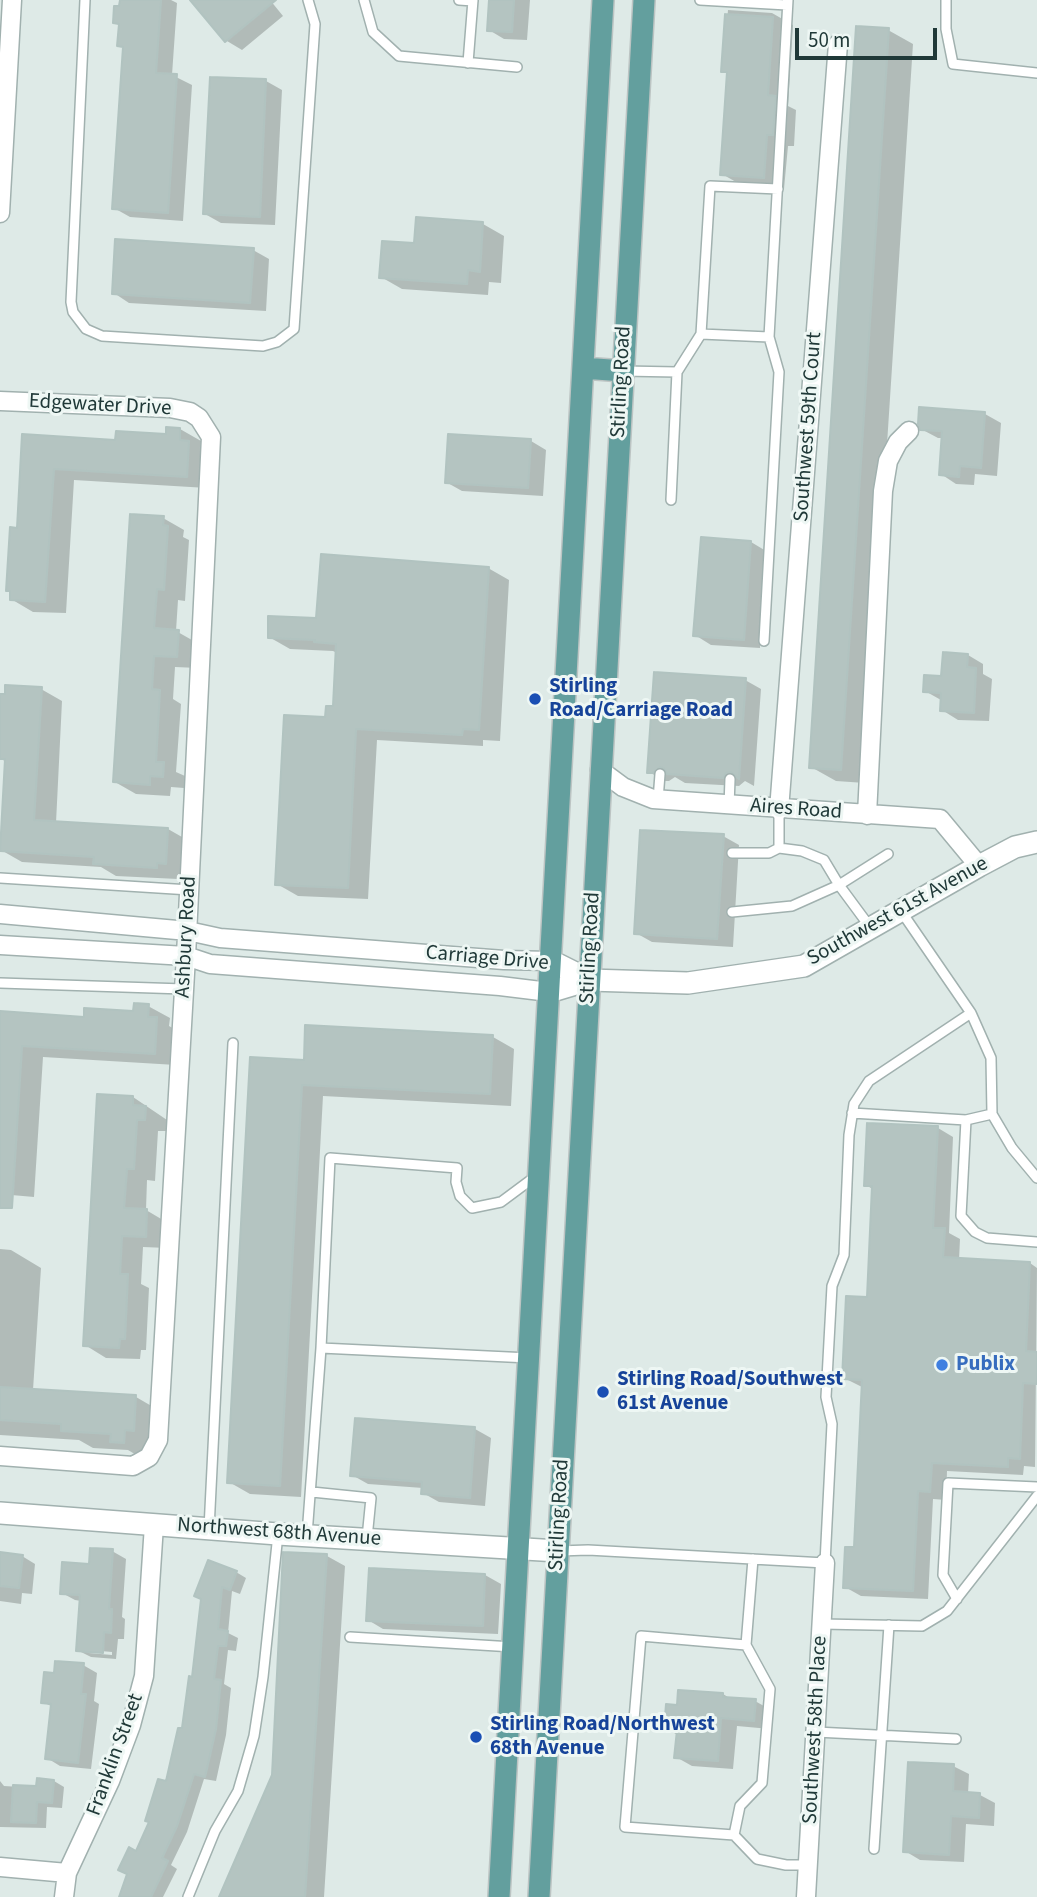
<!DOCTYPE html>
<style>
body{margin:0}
#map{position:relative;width:1037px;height:1897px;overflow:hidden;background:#deeae7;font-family:"Source Sans 3",sans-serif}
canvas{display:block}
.scale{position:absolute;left:795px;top:28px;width:142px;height:32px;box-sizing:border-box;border:4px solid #203938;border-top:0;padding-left:9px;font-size:21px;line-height:24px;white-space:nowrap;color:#203938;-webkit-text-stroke:5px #eef7f4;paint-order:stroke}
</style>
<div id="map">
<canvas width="1037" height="1897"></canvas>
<div class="scale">50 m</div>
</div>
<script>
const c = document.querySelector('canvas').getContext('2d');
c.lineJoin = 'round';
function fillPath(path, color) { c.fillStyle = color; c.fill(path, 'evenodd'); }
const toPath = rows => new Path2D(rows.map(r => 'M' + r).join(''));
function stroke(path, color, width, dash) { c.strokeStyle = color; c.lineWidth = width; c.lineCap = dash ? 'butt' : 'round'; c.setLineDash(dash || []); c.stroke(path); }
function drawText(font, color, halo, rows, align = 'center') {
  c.font = font + ' "Source Sans 3",sans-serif'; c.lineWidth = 6; c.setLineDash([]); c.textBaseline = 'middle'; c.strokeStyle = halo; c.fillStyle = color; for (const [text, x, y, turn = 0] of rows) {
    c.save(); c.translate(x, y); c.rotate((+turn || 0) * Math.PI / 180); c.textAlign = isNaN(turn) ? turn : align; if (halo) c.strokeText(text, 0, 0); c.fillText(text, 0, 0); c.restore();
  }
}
fillPath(toPath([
 [121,0,171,0,177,3,172,75,192,85,183,221,130,217,114,208,125,48,119,45,120,26,114,22,121,8],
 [192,0,270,0,283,16,242,50,227,41],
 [490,0,530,0,527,40,504,39,489,30],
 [728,10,772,13,793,25,788,106,796,110,794,146,788,146,784,189,743,186,722,174,728,74,723,71],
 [888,30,913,44,865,783,836,781,811,767],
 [212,79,266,81,282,90,275,225,221,223,205,214],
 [483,224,504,236,501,283,489,282,488,295,402,289,381,277,416,245],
 [253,250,269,259,266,311,129,303,114,293],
 [920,409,985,414,1001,423,997,476,975,474,974,485,956,484,941,474,943,438,938,438,921,429],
 [180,429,201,441,200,450,209,455,207,488,74,480,66,613,33,612,11,599,12,593,8,590,18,529,24,436,117,441,167,436],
 [531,441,546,450,543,496,462,491,446,482],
 [163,518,184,530,183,537,189,540,185,601,178,600,176,631,199,644,198,668,175,667,173,699,181,704,176,772,185,776,184,788,171,787,170,796,136,794,115,782],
 [751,542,766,551,760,648,711,645,695,635],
 [488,568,509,580,500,741,483,740,483,746,377,740,368,899,298,896,277,884,327,719,334,708,337,653,333,651,290,649,269,637],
 [968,655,983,664,983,674,992,679,989,721,958,720,942,710,941,700,925,691],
 [745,680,761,689,754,786,745,781,739,786,685,783,675,777,669,781,665,781,649,772],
 [41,689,62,701,56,823,168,829,189,841,187,875,178,874,178,879,116,876,101,867,22,862,1,850,6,762,0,758,0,696],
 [723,836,739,845,733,947,652,942,636,933],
 [148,1006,170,1018,169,1026,178,1031,176,1065,43,1057,34,1197,0,1194,0,1013,85,1019,135,1013],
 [493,1037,514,1049,511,1106,323,1096,301,1497,250,1494,229,1482,305,1062],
 [133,1097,167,1120,166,1131,158,1131,155,1181,147,1180,146,1210,168,1223,167,1248,143,1247,141,1284,149,1288,146,1350,141,1350,140,1359,106,1358,85,1345],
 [938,1128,953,1137,949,1233,960,1239,959,1260,1030,1263,1037,1268,1035,1467,1024,1466,1023,1475,947,1471,946,1500,933,1499,928,1599,861,1596,845,1587,856,1549,864,1388,844,1378,869,1298,874,1190,866,1185],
 [0,1249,11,1250,41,1268,33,1390,136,1397,167,1415,164,1447,156,1447,143,1459,128,1450,93,1448,79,1440,0,1435],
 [475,1429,491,1438,485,1506,439,1502,423,1493,423,1488,368,1484,352,1475],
 [112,1551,126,1559,122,1617,125,1619,124,1639,118,1639,116,1659,91,1657,77,1650,81,1601,75,1600,62,1593,91,1566],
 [89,1650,112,1652,112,1655,89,1653],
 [0,1554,22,1556,35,1564,32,1594,22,1593,21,1604,0,1601],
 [327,1556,345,1566,324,1897,221,1897,273,1775],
 [236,1572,246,1578,240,1594,232,1591,228,1633,238,1638,236,1651,228,1650,224,1684,231,1688,226,1735,216,1781,204,1779,187,1832,171,1865,177,1869,163,1897,121,1897,137,1853,167,1784,183,1731,194,1679,203,1599],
 [485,1575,501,1584,498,1634,383,1629,368,1620],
 [83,1665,97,1673,94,1701,99,1704,91,1769,60,1766,47,1758,53,1707,43,1702,56,1675],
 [723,1694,731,1699,755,1701,771,1710,770,1729,737,1726,733,1769,692,1766,676,1757,678,1735,666,1729,679,1707],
 [953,1766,969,1774,968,1794,980,1795,995,1803,994,1826,966,1824,964,1862,920,1860,905,1851],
 [0,1781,4,1786,38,1788,54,1781,64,1787,62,1808,47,1807,46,1828,0,1827]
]), '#0003');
const building = toPath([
 [120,0,161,0,156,73,177,74,168,213,112,209,123,47,117,46,119,24,113,23,114,6,119,6,120,0],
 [190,0,276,0,225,42,190,0],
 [489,0,514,0,512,32,487,31,489,0],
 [725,14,773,17,768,95,776,96,773,135,767,135,764,178,720,175,727,72,721,72,725,14],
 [856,26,889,28,841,770,809,768,856,26],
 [210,77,266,79,260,217,203,214,210,77],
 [416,217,483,222,480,272,468,270,467,284,379,278,382,241,414,243,416,217],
 [115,239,254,248,250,303,112,294,115,239],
 [919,407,985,412,981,468,960,466,959,477,939,475,942,431,920,430,918,424,919,407],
 [166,427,180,428,180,440,189,441,187,477,54,469,45,602,10,600,10,591,6,591,10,527,17,528,22,434,115,440,116,431,166,434,166,427],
 [448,434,531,439,528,488,445,483,448,434],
 [130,514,164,516,163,525,168,526,164,590,157,589,154,628,179,630,177,657,154,656,152,689,160,690,156,762,164,762,163,777,150,776,150,785,113,782,130,514],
 [701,537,751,541,744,640,693,636,701,537],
 [321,554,489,567,479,730,463,729,462,735,356,729,348,888,275,885,284,715,325,717,326,706,333,706,336,644,314,642,315,640,268,638,268,616,316,618,321,554],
 [943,652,968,654,967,667,976,668,974,713,940,711,941,693,923,692,924,675,941,676,943,652],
 [654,672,746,678,739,779,731,772,726,773,723,778,667,774,664,769,660,767,653,773,647,773,654,672],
 [5,685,42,687,34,820,168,828,166,864,157,863,157,868,93,864,94,857,0,851,5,759,0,759,0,694,5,694,5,685],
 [640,830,724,834,717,939,634,934,640,830],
 [134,1003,149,1004,148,1017,157,1017,155,1054,22,1046,12,1208,0,1208,0,1011,84,1017,84,1008,133,1011,134,1003],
 [305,1025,493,1035,490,1094,302,1085,280,1486,227,1483,250,1057,304,1060,305,1025],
 [97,1094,133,1096,133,1105,146,1106,145,1120,137,1120,134,1169,127,1169,124,1208,147,1209,146,1237,122,1236,120,1274,128,1274,125,1339,120,1339,119,1348,83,1346,97,1094],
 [867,1123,938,1126,933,1228,945,1228,943,1257,1030,1262,1026,1351,1037,1352,1037,1384,1023,1383,1020,1459,1008,1458,1008,1467,932,1463,930,1492,918,1491,913,1591,843,1588,845,1547,854,1547,862,1380,842,1379,846,1296,867,1297,872,1186,864,1186,867,1123],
 [0,1387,136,1395,134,1431,125,1430,124,1443,110,1442,111,1434,61,1431,61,1424,0,1420,0,1387],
 [355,1418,475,1427,470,1498,421,1494,422,1482,350,1476,355,1418],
 [90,1548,113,1549,109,1609,112,1609,111,1633,104,1632,103,1653,76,1651,80,1595,60,1594,62,1562,89,1564,90,1548],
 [0,1552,23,1555,19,1588,0,1586,0,1552],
 [283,1552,327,1554,305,1897,219,1897,272,1775,283,1552],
 [208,1560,237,1571,230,1590,222,1587,218,1629,228,1631,226,1646,218,1646,214,1679,221,1680,216,1729,205,1777,194,1774,177,1826,162,1858,168,1861,151,1897,119,1897,127,1874,118,1870,129,1847,136,1851,149,1822,145,1821,158,1779,166,1781,178,1728,182,1728,189,1676,192,1677,201,1599,194,1596,208,1560],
 [369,1568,485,1574,483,1626,366,1621,369,1568],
 [55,1661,84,1663,81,1694,86,1694,78,1763,45,1759,51,1704,41,1703,44,1672,54,1673,55,1661],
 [678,1690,723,1693,723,1697,756,1699,754,1721,721,1718,718,1761,674,1758,677,1730,664,1730,666,1704,677,1705,678,1690],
 [908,1762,954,1764,953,1791,980,1793,979,1818,951,1816,949,1855,903,1852,908,1762],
 [37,1778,54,1780,52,1803,37,1802,36,1823,11,1822,13,1785,36,1786,37,1778]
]);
fillPath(building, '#b4c4c1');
stroke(building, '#b1c3c0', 2);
const service = toPath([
 [85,0,71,302,73,312,86,329,102,336,263,346,277,342,294,329,315,24,308,0],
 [364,0,373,32,399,56,517,67],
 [459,0,473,1],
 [700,0,787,5],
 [946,0,946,29,953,64,1037,73],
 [468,63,473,0],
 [701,334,769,337],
 [623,371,677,372],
 [671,500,677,372,701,334,710,186,778,189],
 [764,641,779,372,769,337,788,0],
 [658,800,660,774],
 [729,806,730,779],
 [779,848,779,810],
 [732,853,769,853,779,848,802,851,824,860,839,885,870,927],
 [0,878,190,890],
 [732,912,792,906,839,885,888,854],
 [0,983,184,989],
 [971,1013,991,1058,992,1114,1012,1148,1037,1178],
 [852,1113,966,1120,992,1114],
 [966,1120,961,1216,975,1232,987,1238,1037,1242],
 [321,1348,529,1358],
 [312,1492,371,1498,367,1538],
 [209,1529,233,1043],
 [307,1535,321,1348,330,1158,457,1168,456,1182,460,1196,472,1208,501,1202,536,1176],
 [559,1551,588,1550,825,1563,832,1424,826,1397,832,1286,844,1255,849,1135,854,1104,869,1081,971,1013,901,911],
 [957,1599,943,1575,948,1483,1037,1487],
 [822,1624,922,1626,947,1611,1037,1496],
 [350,1637,513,1647],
 [746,1645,641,1636,625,1827,734,1835,757,1859,786,1865,808,1865],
 [816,1732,956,1739],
 [734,1835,740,1806,762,1783,770,1689,746,1645,753,1559],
 [874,1849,889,1625],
 [188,1897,215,1831,238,1791,254,1736,263,1677,278,1534]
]);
const minor = toPath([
 [0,213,12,0],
 [0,401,170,408,190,412,199,418,211,437,186,956,158,1440,149,1457,133,1466,0,1456],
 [600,770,623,787,653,799,940,819,979,866],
 [779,810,838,44],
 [867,815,883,491,888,461,898,442,909,431],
 [0,914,188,931,220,938,504,960,551,961],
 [0,945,186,956,210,964,500,986,549,992],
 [0,1867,67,1873],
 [64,1897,67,1873,110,1781,131,1725,144,1676,154,1525],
 [806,1897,825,1563]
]);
const tertiary = toPath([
 [551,961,589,980],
 [549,992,589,980,688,983,804,966,979,866,1015,847,1037,842],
 [0,1513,278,1534,558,1551]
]);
const primary = toPath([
 [583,368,623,371],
 [499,1897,603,0],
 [539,1897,644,0]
]);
stroke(service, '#a1b1af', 12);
stroke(minor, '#a1b1af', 21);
stroke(tertiary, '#a1b1af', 24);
stroke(primary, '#bcc4c3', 24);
stroke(service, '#fff', 9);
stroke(minor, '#fff', 18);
stroke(tertiary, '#fff', 21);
stroke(primary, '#639f9e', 21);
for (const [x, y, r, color] of [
 [535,699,7,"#1a4fb4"],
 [942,1365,7,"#3f7fe0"],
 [603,1392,7,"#1a4fb4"],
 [476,1737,7,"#1a4fb4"]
]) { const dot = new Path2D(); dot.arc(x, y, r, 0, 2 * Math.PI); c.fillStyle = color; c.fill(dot); stroke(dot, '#eef7f4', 2.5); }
drawText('21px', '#203938', '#eef7f4', [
 ["Stirling Road",622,382,-87],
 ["Edgewater Drive",100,406,3],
 ["Southwest 59th Court",809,427,-86],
 ["Aires Road",796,810,4],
 ["Southwest 61st Avenue",898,912,-29],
 ["Ashbury Road",187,937,-87],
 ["Stirling Road",591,948,-87],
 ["Carriage Drive",487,959,5],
 ["Stirling Road",560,1515,-87],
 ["Northwest 68th Avenue",279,1533,4],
 ["Southwest 58th Place",816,1730,-87],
 ["Franklin Street",116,1755,-70]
]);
drawText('bold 21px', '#164399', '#eef7f4', [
 ["Stirling",549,687],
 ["Road/Carriage Road",549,711],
 ["Stirling Road/Southwest",617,1380],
 ["61st Avenue",617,1404],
 ["Stirling Road/Northwest",490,1725],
 ["68th Avenue",490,1749]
], 'left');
drawText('bold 21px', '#366cbe', '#eef7f4', [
 ["Publix",956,1365]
], 'left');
</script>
